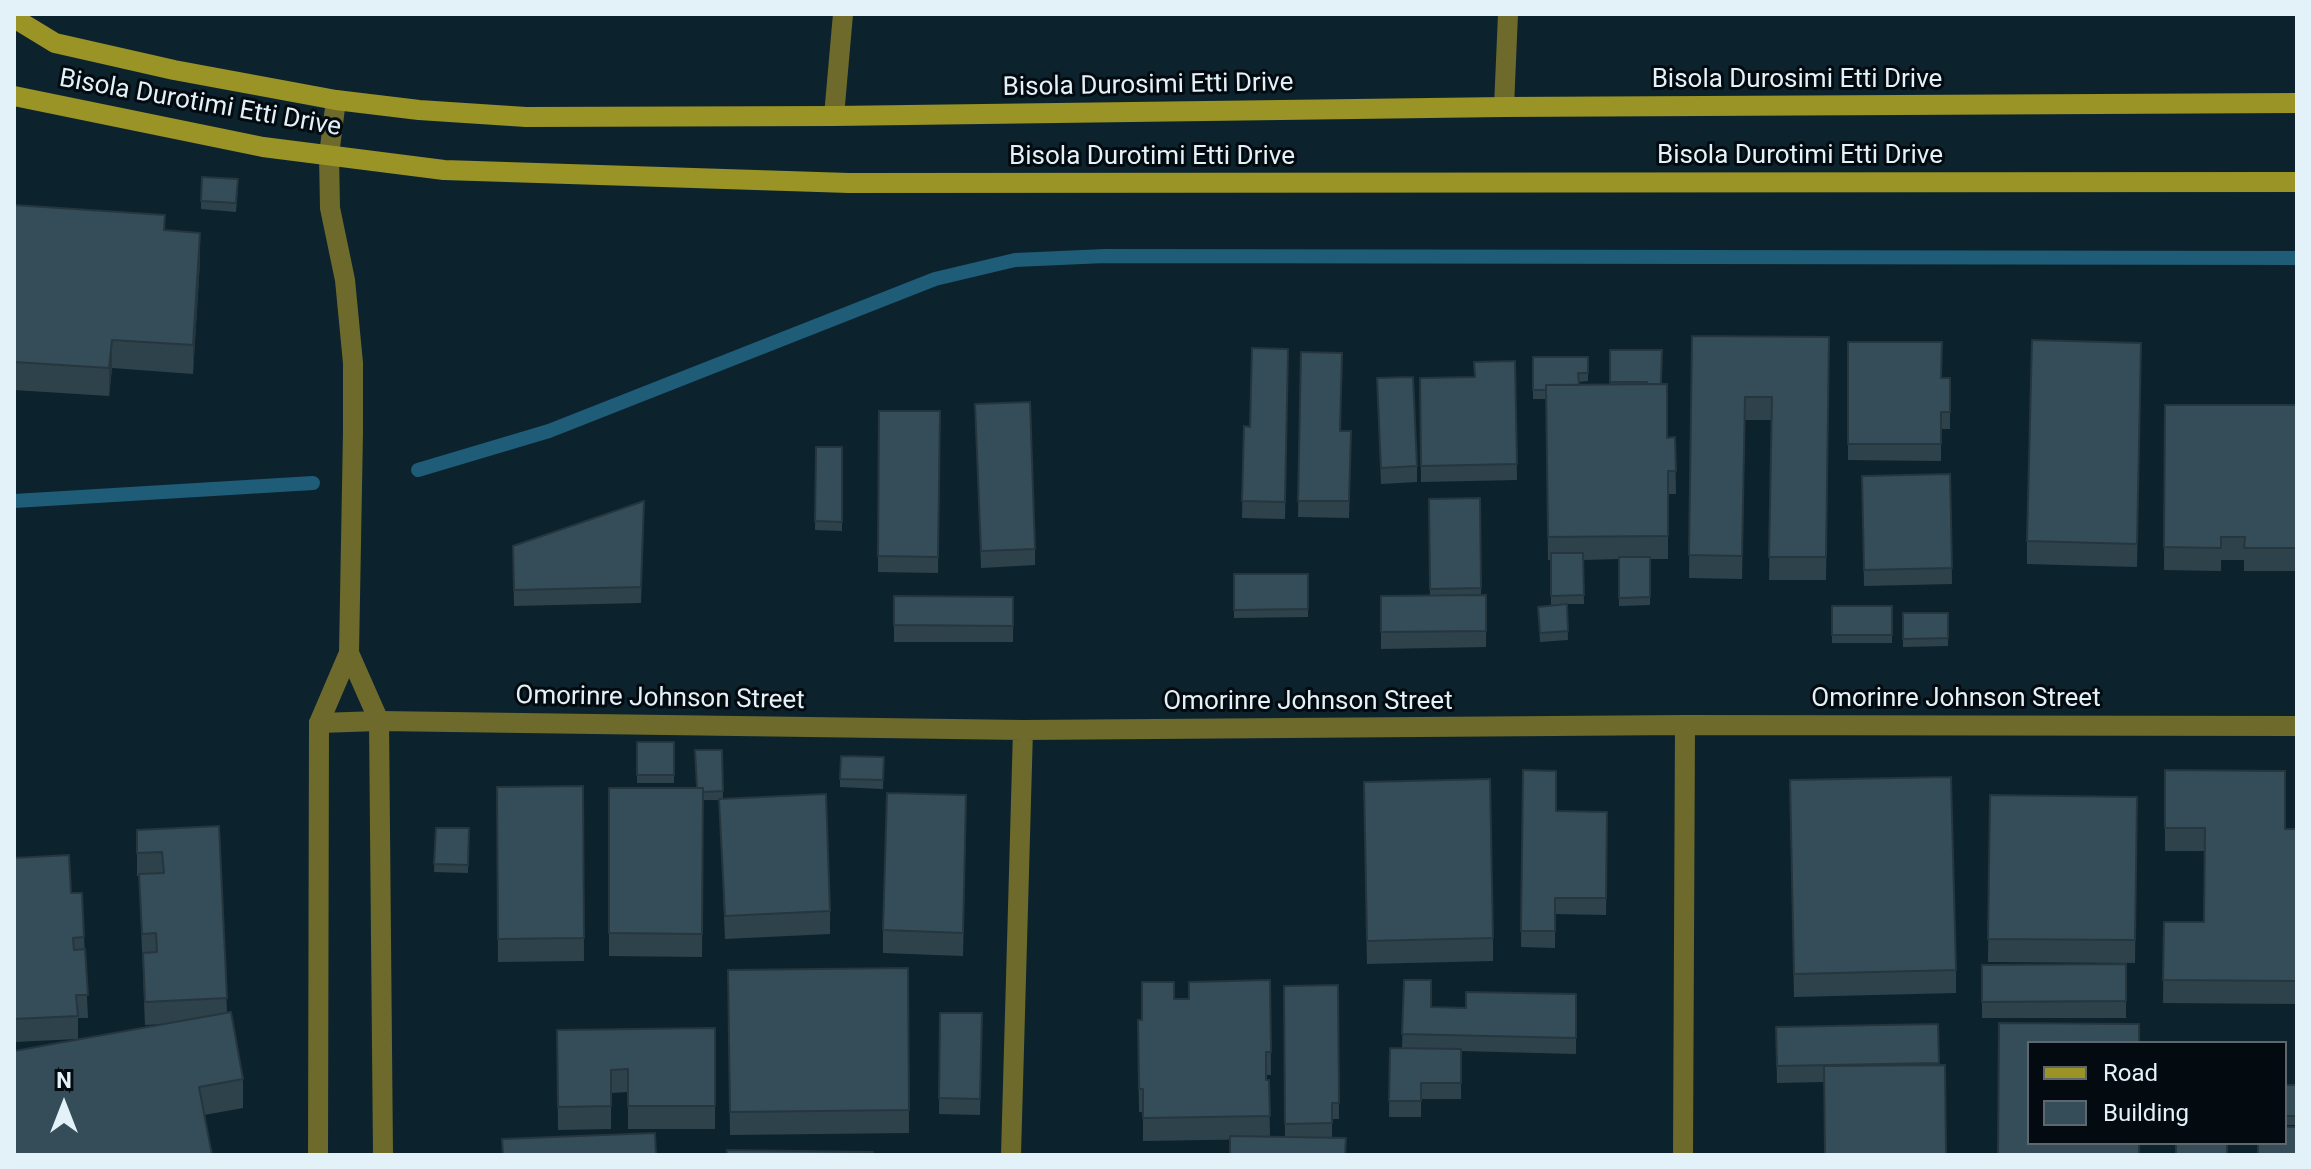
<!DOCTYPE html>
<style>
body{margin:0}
#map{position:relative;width:2311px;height:1169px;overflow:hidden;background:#0c232e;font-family:Roboto,sans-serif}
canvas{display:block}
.frame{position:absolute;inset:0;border:16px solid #e3f1f8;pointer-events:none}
.legend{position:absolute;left:2027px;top:1041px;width:260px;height:104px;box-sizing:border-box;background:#040b10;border:2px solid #5d676d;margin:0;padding:10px 14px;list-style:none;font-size:24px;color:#e3f1f8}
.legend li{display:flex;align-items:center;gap:16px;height:40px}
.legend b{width:40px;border:2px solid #5d676d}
.north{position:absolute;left:24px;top:1065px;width:80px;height:80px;-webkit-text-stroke:6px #040b10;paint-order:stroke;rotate:0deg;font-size:22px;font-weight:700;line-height:32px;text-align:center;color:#e3f1f8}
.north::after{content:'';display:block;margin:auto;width:28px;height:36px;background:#e3f1f8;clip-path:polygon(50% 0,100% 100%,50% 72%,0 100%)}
</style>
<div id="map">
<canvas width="2311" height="1169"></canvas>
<div class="frame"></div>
<ul class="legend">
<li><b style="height:10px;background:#9a9325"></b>Road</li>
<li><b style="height:22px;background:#354d58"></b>Building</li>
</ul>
<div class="north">N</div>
</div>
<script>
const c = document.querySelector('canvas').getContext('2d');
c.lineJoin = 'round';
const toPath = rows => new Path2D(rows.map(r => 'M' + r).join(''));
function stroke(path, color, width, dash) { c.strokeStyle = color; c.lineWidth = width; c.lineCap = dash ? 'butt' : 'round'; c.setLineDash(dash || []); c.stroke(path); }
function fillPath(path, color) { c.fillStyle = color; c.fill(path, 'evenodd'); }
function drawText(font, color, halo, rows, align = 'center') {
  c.font = font + ' Roboto,sans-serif'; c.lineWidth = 6; c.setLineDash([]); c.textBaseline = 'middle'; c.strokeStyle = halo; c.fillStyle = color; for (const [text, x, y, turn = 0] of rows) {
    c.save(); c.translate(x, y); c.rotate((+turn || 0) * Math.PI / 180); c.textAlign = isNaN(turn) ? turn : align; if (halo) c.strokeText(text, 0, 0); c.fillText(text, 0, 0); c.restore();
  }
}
stroke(toPath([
 [418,470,549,431,935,279,1015,260,1105,256,2297,258],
 [14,501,313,483]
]), '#1f5c77', 14);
stroke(toPath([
 [1504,107,1508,14],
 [834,116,843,14],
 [319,723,379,721,1023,730,1685,725,2297,726],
 [1011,1155,1023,730],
 [1683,1155,1685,725]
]), '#6d6a2c', 20);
stroke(toPath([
 [349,653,379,721,383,1155],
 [318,1155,319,723,349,653,353,432,353,363,345,280,330,208,329,155,336,100]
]), '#6d6a2c', 20);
stroke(toPath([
 [14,18,55,43,174,70,336,100,419,110,526,117,834,116,1504,107,2297,103],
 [14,96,263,147,444,170,849,183,2297,182]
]), '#9a9325', 20);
fillPath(toPath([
 [238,187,236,212,201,209,201,201],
 [14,205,165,230,200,261,193,374,112,368,109,396,14,390],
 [1692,336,1829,337,1826,580,1769,580,1772,420,1745,420,1742,579,1689,578],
 [1848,342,1941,378,1950,378,1950,429,1941,429,1941,461,1848,460],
 [2141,343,2137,567,2027,564,2027,541],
 [1288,349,1285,519,1242,518,1244,426,1250,427],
 [1610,350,1661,384,1667,438,1675,437,1676,494,1668,494,1668,559,1650,559,1650,605,1619,606,1619,559,1583,560,1584,604,1567,604,1568,640,1540,642,1538,607,1566,604,1551,605,1551,560,1548,560,1546,399,1533,399,1533,357,1588,357,1588,381,1578,382,1579,385,1610,385],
 [1301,352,1340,431,1351,431,1349,518,1298,517],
 [1515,361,1517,480,1421,482,1420,378,1474,377,1474,362],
 [1377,378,1417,466,1417,482,1381,484],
 [975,404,1035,549,1035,565,981,568],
 [2165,405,2297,405,2297,571,2244,571,2244,560,2221,560,2221,571,2164,570],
 [879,411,940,411,938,573,878,572],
 [816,447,842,447,842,531,815,530],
 [1950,474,1952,584,1864,586,1862,476],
 [1480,498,1481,595,1486,595,1486,647,1381,649,1381,596,1430,596,1429,499],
 [644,517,641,603,514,606,513,546],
 [1234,574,1308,574,1308,617,1234,618],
 [894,596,1013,597,1013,642,894,642],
 [1832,606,1892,606,1892,643,1832,643],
 [1903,613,1948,613,1948,646,1903,647],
 [637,742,674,742,674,783,637,783],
 [722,750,723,799,830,911,830,934,725,939,719,800,703,800,702,957,609,956,609,788,696,788],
 [884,757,883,789,840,787,840,779],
 [1523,770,1556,811,1607,812,1606,915,1555,914,1555,948,1521,947],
 [2165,770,2285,829,2297,829,2297,1004,2163,1003,2164,922,2204,922,2205,851,2165,851],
 [583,786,584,961,498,962,497,787],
 [1990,795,2137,797,2135,963,1988,962],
 [1790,803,1956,970,1956,993,1794,997],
 [1364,805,1493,938,1493,961,1367,964],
 [966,818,963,956,883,953,883,930],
 [219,826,227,1012,243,1079,243,1108,204,1115,164,1024,145,1025,139,876,137,876,137,830],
 [436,828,469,828,468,873,434,872],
 [14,858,84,937,88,1018,78,1018,78,1039,14,1042],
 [2126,964,2126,1018,1982,1018,1982,965],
 [908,968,909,1133,730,1135,728,970],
 [1270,980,1271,1075,1266,1075,1266,1080,1269,1080,1270,1137,1285,1137,1284,986,1338,985,1339,1119,1332,1119,1332,1138,1143,1141,1143,1112,1139,1112,1138,1043,1142,1020,1174,999,1189,999],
 [1404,980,1431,1007,1466,1008,1576,994,1576,1054,1461,1051,1461,1099,1421,1099,1421,1117,1389,1117,1390,1048,1402,1048],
 [940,1013,982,1013,980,1115,939,1114],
 [1938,1024,1939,1065,1824,1082,1777,1083,1776,1027],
 [715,1028,715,1129,628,1129,628,1092,611,1093,611,1129,558,1130,557,1030],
 [2285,1085,2297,1085,2297,1125,2285,1125]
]), '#2e424c');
fillPath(toPath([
 [200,233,200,261,193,374,193,345],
 [112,340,112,368,109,396,109,368]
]), '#25363e');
const building = toPath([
 [202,177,238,179,236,203,201,201,202,177],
 [14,205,165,215,164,230,200,233,193,345,112,340,109,368,14,362,15,327,14,327,14,205],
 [1692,336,1829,337,1826,557,1769,557,1772,397,1745,397,1742,556,1689,555,1692,336],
 [2032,340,2141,343,2137,544,2027,541,2032,340],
 [1848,342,1942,342,1941,378,1950,378,1950,412,1941,412,1941,444,1848,444,1848,342],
 [1252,348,1288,349,1285,502,1242,501,1244,426,1250,427,1252,348],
 [1610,350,1662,350,1661,384,1647,384,1647,382,1610,382,1610,350],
 [1301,352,1342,353,1340,431,1351,431,1349,501,1298,501,1301,352],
 [1533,357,1588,357,1588,373,1578,373,1579,385,1546,385,1546,390,1533,390,1533,357],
 [1515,361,1517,464,1421,466,1420,378,1475,377,1474,362,1515,361],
 [1413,377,1417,466,1381,468,1377,378,1413,377],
 [1667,384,1667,438,1675,437,1676,471,1668,471,1668,536,1548,537,1546,385,1667,384],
 [1030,402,1035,549,981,551,975,404,1030,402],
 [2165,405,2297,405,2297,548,2244,548,2245,537,2221,537,2221,548,2164,547,2165,405],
 [879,411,940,411,938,557,878,556,879,411],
 [816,447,842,447,842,522,815,521,816,447],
 [1950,474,1952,568,1864,570,1862,476,1950,474],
 [1480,498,1481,588,1430,589,1429,499,1480,498],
 [644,501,641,587,514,590,513,546,644,501],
 [1551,553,1583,553,1584,595,1551,596,1551,553],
 [1619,557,1650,557,1650,597,1619,598,1619,557],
 [1234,574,1308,574,1308,609,1234,610,1234,574],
 [1486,595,1486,631,1381,632,1381,596,1486,595],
 [894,596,1013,597,1013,626,894,625,894,596],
 [1567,604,1568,631,1540,633,1538,607,1567,604],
 [1832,606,1892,606,1892,635,1832,635,1832,606],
 [1903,613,1948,613,1948,638,1903,639,1903,613],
 [637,742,674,742,674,775,637,775,637,742],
 [695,750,722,750,723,791,703,792,703,788,697,788,695,750],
 [841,756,884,757,883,780,840,779,841,756],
 [1523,770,1556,771,1556,811,1607,812,1606,898,1555,898,1555,931,1521,931,1523,770],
 [2165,770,2285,771,2285,829,2297,829,2297,981,2163,980,2164,922,2204,922,2205,828,2165,828,2165,770],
 [1951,777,1956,970,1794,974,1790,780,1951,777],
 [1490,779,1493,938,1367,941,1364,782,1490,779],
 [583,786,584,938,498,939,497,787,583,786],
 [609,788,703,788,702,934,609,933,609,788],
 [887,793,966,795,963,933,883,930,887,793],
 [826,794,830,911,725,916,719,799,826,794],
 [1990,795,2137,797,2135,940,1988,939,1990,795],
 [219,826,227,998,145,1002,143,953,157,952,156,933,142,934,139,874,164,873,162,852,137,853,137,830,219,826],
 [436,828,469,828,468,865,434,864,436,828],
 [69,855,71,893,82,893,84,937,73,938,74,950,85,949,88,995,76,995,78,1016,14,1019,14,858,69,855],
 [2126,964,2126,1001,1982,1002,1982,965,2126,964],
 [908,968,909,1110,730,1112,728,970,908,968],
 [1270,980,1271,1052,1266,1052,1266,1080,1269,1080,1270,1116,1143,1118,1143,1089,1139,1089,1138,1020,1142,1020,1142,982,1174,982,1174,999,1189,999,1189,982,1270,980],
 [1404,980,1431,980,1431,1007,1466,1008,1466,992,1576,994,1576,1038,1402,1034,1404,980],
 [1338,985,1339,1103,1332,1103,1332,1123,1285,1124,1284,986,1338,985],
 [231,1012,243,1079,199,1087,212,1155,14,1155,14,1051,231,1012],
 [940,1013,982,1013,980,1099,939,1098,940,1013],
 [1999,1023,2139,1024,2139,1043,2029,1043,2029,1143,2139,1143,2139,1155,1998,1155,1999,1023],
 [1938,1024,1939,1063,1777,1066,1776,1027,1938,1024],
 [715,1028,715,1106,628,1106,628,1069,611,1070,611,1106,558,1107,557,1030,715,1028],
 [1390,1048,1461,1049,1461,1083,1421,1083,1421,1101,1389,1101,1390,1048],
 [1945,1065,1946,1155,1825,1155,1824,1066,1945,1065],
 [2285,1085,2297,1085,2297,1116,2285,1116,2285,1085],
 [2285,1127,2297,1127,2297,1155,2258,1155,2258,1143,2285,1143,2285,1127],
 [655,1133,656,1155,503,1155,502,1139,655,1133],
 [1230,1136,1346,1138,1345,1155,1230,1155,1230,1136],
 [2176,1143,2227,1143,2227,1155,2176,1155,2176,1143],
 [727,1150,873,1152,873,1155,727,1155,727,1150]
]);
fillPath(building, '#354d58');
stroke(building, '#25363e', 2);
drawText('26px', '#e3f1f8', '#040b10', [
 ["Bisola Durosimi Etti Drive",1797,80],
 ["Bisola Durosimi Etti Drive",1148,86,-1],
 ["Bisola Durotimi Etti Drive",200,104,10],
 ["Bisola Durotimi Etti Drive",1800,156],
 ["Bisola Durotimi Etti Drive",1152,157],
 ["Omorinre Johnson Street",660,699,1],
 ["Omorinre Johnson Street",1956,699],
 ["Omorinre Johnson Street",1308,702]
]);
</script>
